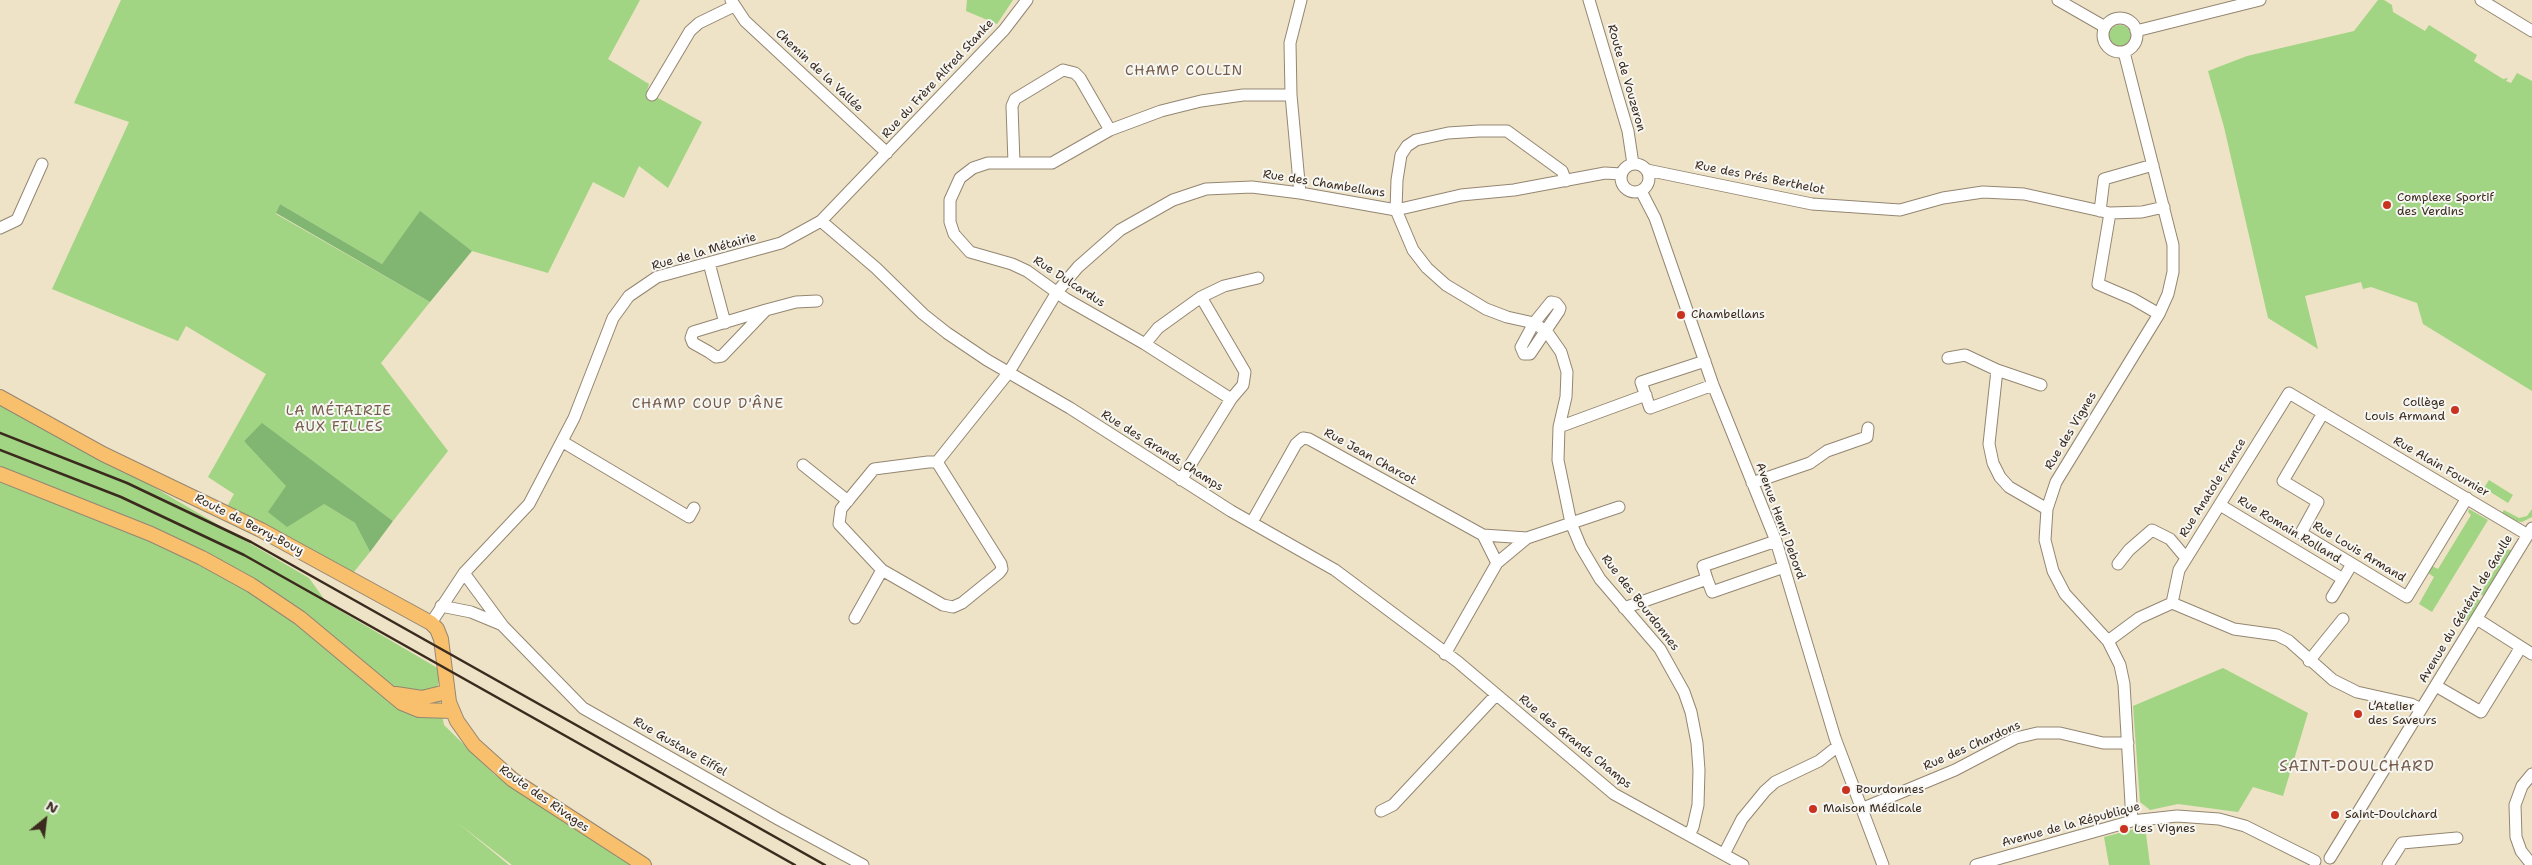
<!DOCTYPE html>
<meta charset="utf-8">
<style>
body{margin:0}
#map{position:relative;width:2532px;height:865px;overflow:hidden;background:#eee3c6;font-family:"Shantell Sans",sans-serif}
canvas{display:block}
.north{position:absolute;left:20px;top:795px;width:50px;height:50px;-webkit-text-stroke:4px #f6f6f2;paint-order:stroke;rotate:29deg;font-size:14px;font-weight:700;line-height:20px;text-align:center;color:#3b2a1e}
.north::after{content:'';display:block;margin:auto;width:18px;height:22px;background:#3b2a1e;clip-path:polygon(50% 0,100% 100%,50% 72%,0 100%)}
</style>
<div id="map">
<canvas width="2532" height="865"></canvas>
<div class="north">N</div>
</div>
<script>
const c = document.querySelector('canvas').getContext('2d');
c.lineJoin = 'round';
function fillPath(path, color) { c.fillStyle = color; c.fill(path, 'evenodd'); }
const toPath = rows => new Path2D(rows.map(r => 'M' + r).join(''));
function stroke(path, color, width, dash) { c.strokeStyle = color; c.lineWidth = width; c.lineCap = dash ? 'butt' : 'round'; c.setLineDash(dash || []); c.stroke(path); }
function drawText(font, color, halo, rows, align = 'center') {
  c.font = font + ' "Shantell Sans",sans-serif'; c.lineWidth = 4; c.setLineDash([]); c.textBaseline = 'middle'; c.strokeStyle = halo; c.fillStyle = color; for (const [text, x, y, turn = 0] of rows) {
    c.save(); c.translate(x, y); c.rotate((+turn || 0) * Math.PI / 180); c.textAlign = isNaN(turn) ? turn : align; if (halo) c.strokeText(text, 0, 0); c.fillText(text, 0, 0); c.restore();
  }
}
fillPath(toPath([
 [121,0,640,0,608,59,649,84,647,92,702,122,668,188,639,166,624,198,593,182,548,273,472,251,420,213,382,264,280,204,276,214,430,302,381,363,448,451,393,521,262,424,244,441,324,504,355,523,370,552,349,578,224,512,234,494,208,477,266,374,186,326,178,341,52,289,129,122,74,103],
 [967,0,1013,0,997,24,966,11],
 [2378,0,2384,0,2392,5,2393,12,2425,31,2429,25,2477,55,2474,61,2503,79,2508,78,2506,81,2511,83,2517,73,2532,81,2532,391,2423,324,2417,303,2371,287,2363,289,2361,282,2305,296,2318,349,2268,318,2224,127,2208,71,2247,56,2354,31],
 '2109 36a11 11 0 1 1 22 0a11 11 0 1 1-22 0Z',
 [0,397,309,578,327,603,441,670,437,689,444,725,495,775,638,865,512,865,458,823,509,865,0,865],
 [2489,480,2513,495,2508,503,2484,488],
 [2469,509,2488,520,2432,612,2419,604,2434,577,2428,573,2432,566,2438,569,2471,515,2468,512],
 [2532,509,2532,517,2522,522,2514,521,2502,513,2504,510,2519,518,2527,516],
 [2508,549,2512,551,2484,596,2480,594],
 [2477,599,2481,601,2469,620,2464,621],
 [2223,668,2308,713,2283,796,2253,787,2238,812,2178,804,2150,810,2140,802,2133,706],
 [2145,826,2150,865,2109,865,2104,837]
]), '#a1d483');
fillPath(toPath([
 [280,204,382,264,420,211,472,251,430,302,276,213],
 [262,423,393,521,370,552,355,523,324,504,287,527,268,512,286,486,244,441]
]), '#80b671');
const minor = toPath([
 [731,0,745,21,887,153],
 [1589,0,1628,131,1633,164],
 [2058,0,2105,27],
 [2481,0,2532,31],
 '2103 35a17 17 0 1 1 34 0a17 17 0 1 1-34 0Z',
 [2136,31,2260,0],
 [2124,52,2173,245,2173,272,2168,294,2159,314,2056,482,2047,509,2045,540,2053,571,2065,594,2108,641,2120,665,2124,684,2132,821],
 [652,95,690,31,699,23,734,6],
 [1014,163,1012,106,1015,99,1063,70,1075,73,1080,78,1110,130],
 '1621 178a14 14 0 1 1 28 0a14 14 0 1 1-28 0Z',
 [1647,170,1812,204,1900,210,1943,198,1983,192,2024,194,2110,213,2142,212,2164,207],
 [1566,181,1562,171,1507,131,1479,131,1448,133,1416,140,1407,146,1401,155,1397,180,1396,210,1413,250,1427,268,1446,285,1486,309,1507,317,1534,323,1547,332,1561,352,1567,372,1566,397,1559,427,1558,460,1571,523,1581,547,1600,579,1660,649,1684,692,1691,712,1697,743,1699,770,1698,805,1693,827,1689,835],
 [1641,191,1655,218,1713,385,1776,541,1835,738,1883,865],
 [1300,193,1291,95,1290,43,1301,0],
 [2100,211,2104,179,2153,165],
 [2110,213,2098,284,2133,299,2159,314],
 [821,221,876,268,923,314,947,333,987,360,1070,408,1231,511,1335,570,1458,662,1614,794,1743,865],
 [0,228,17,220,42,164],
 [709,263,725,323],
 [1201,297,1245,372,1243,385,1231,399],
 [1551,302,1556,303,1560,308,1559,311,1530,354,1524,354,1521,347,1534,323,1551,302],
 [766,310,722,356,716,357,709,352,693,343,691,338,693,332,766,310,796,302,817,301],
 [1145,344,1158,328,1201,297,1224,286,1258,278],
 [1948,358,1965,355,1997,370,1989,444,1993,463,2000,477,2009,487,2047,509],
 [1705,361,1641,382,1650,408,1713,385],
 [1997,370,2041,385],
 [2323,413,2283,481,2318,502,2301,533,2407,597,2467,498],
 [1559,427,1646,395],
 [563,442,689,517,694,508],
 [928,462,937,462,1001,564,1002,569,999,573,962,603,953,607,943,605,882,570,839,524,841,509,874,469,928,462],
 [937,462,1009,372,1057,292,1078,267,1120,230,1173,200,1206,189,1252,187,1300,193,1396,210,1461,195,1514,190,1605,173,1621,174],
 [803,465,848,501],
 [1181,480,1231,399,1145,344,1066,299,1027,271,1012,264,970,252,954,234,950,222,950,200,960,178,973,168,988,163,1052,163,1110,130,1161,111,1201,101,1243,95,1291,95],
 [1752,483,1810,463,1827,451,1867,437,1868,428],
 [2220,505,2343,579,2352,564],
 [1252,522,1296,444,1303,438,1309,439,1483,535,1497,563,1445,654],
 [1483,535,1527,538],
 [1776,541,1703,566,1707,579,1712,592,1784,567],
 [1497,563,1527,538,1619,507],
 [2118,564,2129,550,2152,530,2170,539,2186,558],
 [464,573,503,626,583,708,778,819,863,865],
 [2332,597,2343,579],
 [2172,603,2179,570,2289,393,2528,535],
 [441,606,471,612,500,624],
 [1624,608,1707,579],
 [855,618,882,570],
 [2477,619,2532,654],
 [431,623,464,573,529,504,574,418,613,318,629,296,657,277,781,243,821,221,1004,30,1027,0],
 [2108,641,2139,618,2172,603,2234,629,2277,635,2289,641,2333,680,2357,692,2411,704,2421,709],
 [2309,661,2343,619],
 [2436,686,2481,712,2521,647],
 [1861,809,1955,770,2016,738,2037,733,2060,733,2103,743,2128,743],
 [1381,811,1393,805,1496,695],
 [1724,854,1742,819,1765,791,1775,782,1819,761,1838,746],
 [2330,858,2532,528],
 [1976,865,2132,821,2177,816,2219,819,2245,826,2315,861],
 [2388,865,2402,843,2457,838],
 [2532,865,2521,851,2516,837,2515,805,2522,786,2532,774]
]);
const major = toPath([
 [0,397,103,454,261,530,431,623,437,629,441,639,449,702,457,721,474,745,513,780,644,865],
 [0,474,151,534,202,558,251,585,300,618,402,703,419,710,452,711],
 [396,694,422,698,446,692]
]);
stroke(minor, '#948672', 13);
stroke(major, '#948672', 16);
stroke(minor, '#fff', 11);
stroke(major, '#f8bf6c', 14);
stroke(toPath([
 [0,433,127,483,251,542,825,865],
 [0,450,121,497,244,555,795,865]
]), '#3b2a1e', 2.5);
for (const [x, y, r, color] of [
 [2387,205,5,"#c8321e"],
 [1681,315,5,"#c8321e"],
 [2455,410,5,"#c8321e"],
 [2358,714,5,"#c8321e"],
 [1846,790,5,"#c8321e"],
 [1813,809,5,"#c8321e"],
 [2335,815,5,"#c8321e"],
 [2124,829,5,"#c8321e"]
]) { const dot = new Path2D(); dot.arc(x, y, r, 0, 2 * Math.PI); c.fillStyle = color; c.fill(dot); stroke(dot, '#f6f6f2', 2); }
drawText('12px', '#3b2a1e', '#f6f6f2', [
 ["Chemin de la Vallée",819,71,43],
 ["Route de Vouzeron",1626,78,74],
 ["Rue du Frère Alfred Stanke",938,79,-47],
 ["Rue des Prés Berthelot",1760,178,11],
 ["Rue des Chambellans",1324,184,9],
 ["Rue de la Métairie",704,252,-16],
 ["Rue Dulcardus",1069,282,33],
 ["Rue des Vignes",2071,431,-59],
 ["Rue des Grands Champs",1162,451,32],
 ["Rue Jean Charcot",1370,457,29],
 ["Rue Alain Fournier",2441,467,30],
 ["Rue Anatole France",2213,488,-58],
 ["Avenue Henri Debord",1780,521,70],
 ["Route de Berry-Bouy",249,525,27],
 ["Rue Romain Rolland",2289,530,31],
 ["Rue Louis Armand",2359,552,31],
 ["Rue des Bourdonnes",1640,603,52],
 ["Avenue du Général de Gaulle",2466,609,-59],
 ["Rue des Grands Champs",1575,742,39],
 ["Rue des Chardons",1972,746,-24],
 ["Rue Gustave Eiffel",680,747,30],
 ["Route des Rivages",544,799,35],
 ["Avenue de la République",2071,825,-15]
]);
drawText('12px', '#3b2a1e', '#f6f6f2', [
 ["Complexe Sportif",2397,198],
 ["des Verdins",2397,212],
 ["Chambellans",1691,315],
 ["Collège",2445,403,"right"],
 ["Louis Armand",2445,417,"right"],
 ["L’Atelier",2368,707],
 ["des Saveurs",2368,721],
 ["Bourdonnes",1856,790],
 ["Maison Médicale",1823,809],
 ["Saint-Doulchard",2345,815],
 ["Les Vignes",2134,829]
], 'left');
c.letterSpacing = '1px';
drawText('14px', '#755b49', '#f6f6f2', [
 ["CHAMP COLLIN",1184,71],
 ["CHAMP COUP D'ÂNE",708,404],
 ["LA MÉTAIRIE",339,411],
 ["AUX FILLES",339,427]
]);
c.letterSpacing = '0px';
c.letterSpacing = '1px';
drawText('15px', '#755b49', '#f6f6f2', [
 ["SAINT-DOULCHARD",2357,767]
]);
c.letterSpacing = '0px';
</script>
